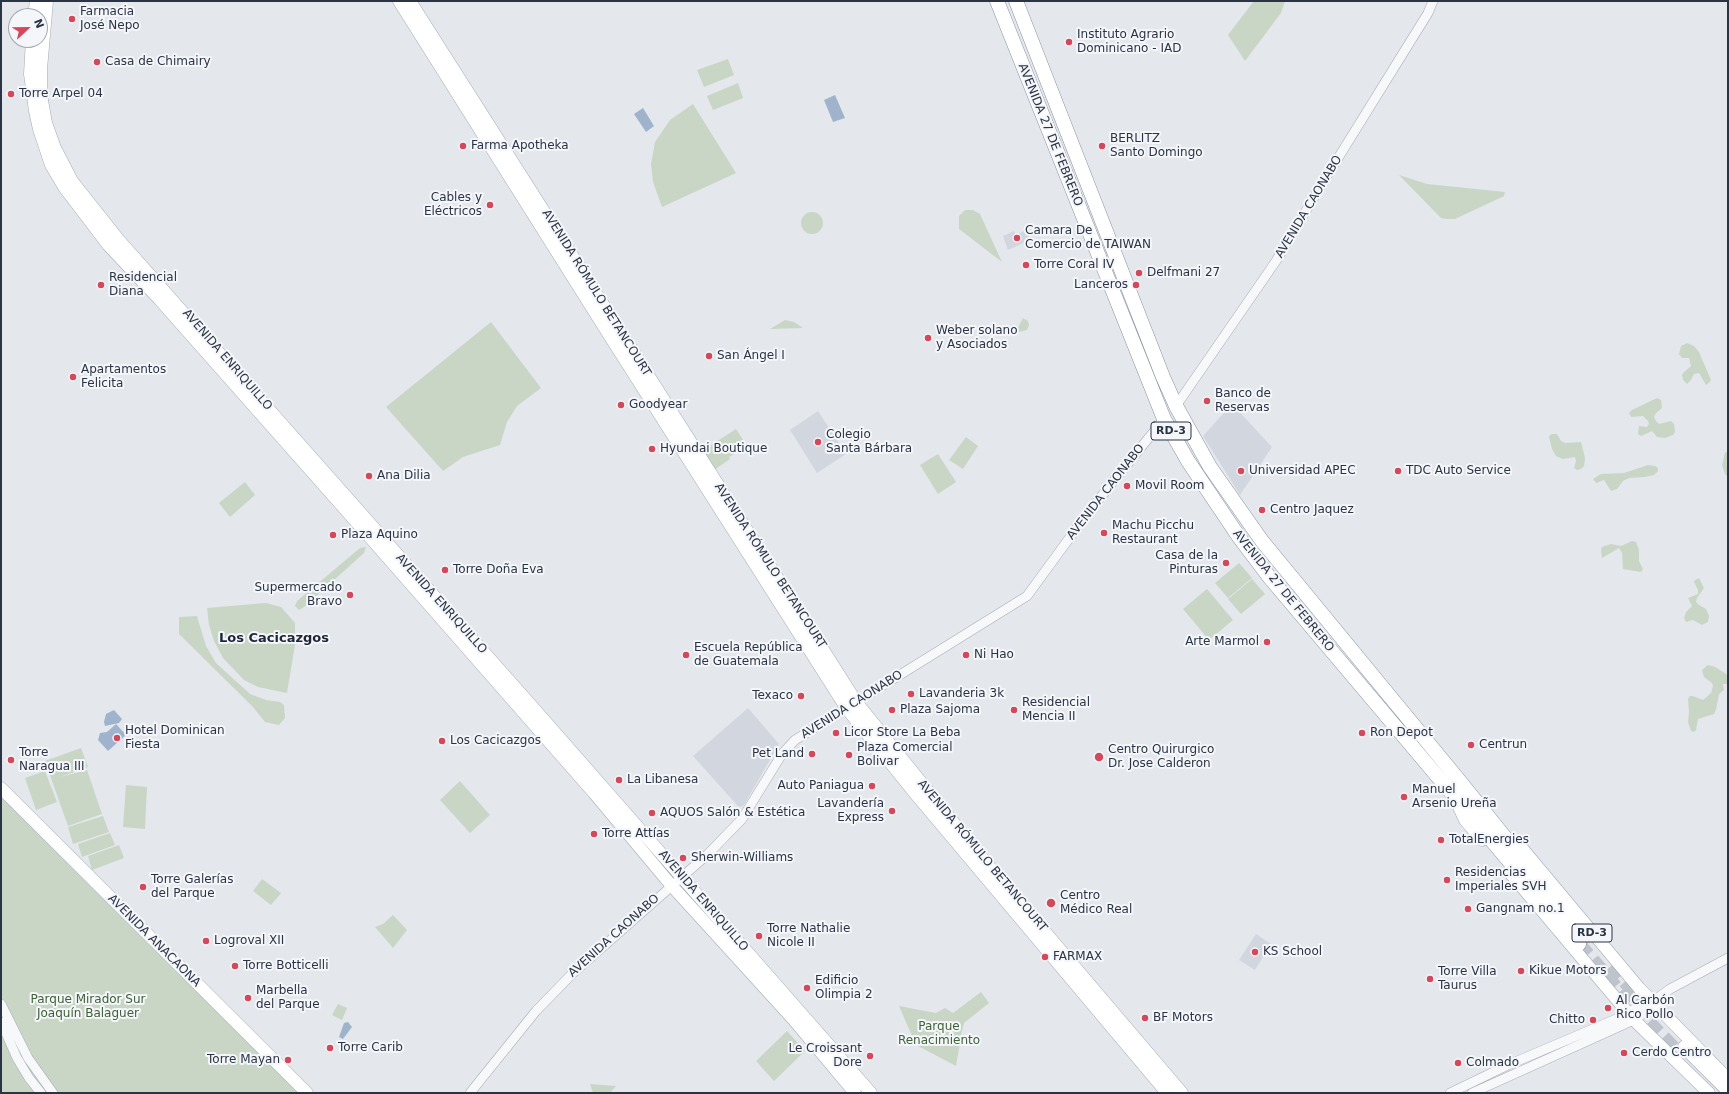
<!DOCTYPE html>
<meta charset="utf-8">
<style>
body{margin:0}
#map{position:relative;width:1729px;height:1094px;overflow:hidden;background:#e4e7ec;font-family:"DejaVu Sans",sans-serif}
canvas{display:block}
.frame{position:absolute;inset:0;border:2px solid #2b3445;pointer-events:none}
.north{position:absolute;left:8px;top:8px;width:40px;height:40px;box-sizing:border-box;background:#f4f6f9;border:1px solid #a4a8b1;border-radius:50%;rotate:68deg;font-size:11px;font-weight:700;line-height:16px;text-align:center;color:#2b3445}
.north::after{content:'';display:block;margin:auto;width:14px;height:18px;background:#d1495b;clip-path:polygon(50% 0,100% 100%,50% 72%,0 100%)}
</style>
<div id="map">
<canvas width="1729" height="1094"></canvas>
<div class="frame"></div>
<div class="north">N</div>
</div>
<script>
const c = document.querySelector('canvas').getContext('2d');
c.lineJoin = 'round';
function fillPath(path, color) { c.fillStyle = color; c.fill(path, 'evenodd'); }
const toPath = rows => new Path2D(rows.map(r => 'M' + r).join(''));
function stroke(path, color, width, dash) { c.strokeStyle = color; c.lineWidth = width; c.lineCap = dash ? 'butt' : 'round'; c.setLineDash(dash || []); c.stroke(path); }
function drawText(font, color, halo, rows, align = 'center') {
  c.font = font + ' "DejaVu Sans",sans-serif'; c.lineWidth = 4; c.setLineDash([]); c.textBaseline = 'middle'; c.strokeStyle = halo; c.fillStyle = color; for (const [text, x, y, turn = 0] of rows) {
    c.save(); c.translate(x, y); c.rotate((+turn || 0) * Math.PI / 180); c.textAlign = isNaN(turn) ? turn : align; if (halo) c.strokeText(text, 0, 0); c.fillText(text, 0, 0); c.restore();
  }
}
fillPath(toPath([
 [1026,230,1030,240,1008,250,1003,236,1014,231,1016,235],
 [1232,404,1272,447,1240,495,1203,436],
 [818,411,846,454,817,473,790,430],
 [748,708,779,744,744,805,741,807,738,806,693,756],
 [1256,934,1271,944,1255,970,1239,960]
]), '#d2d6de');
fillPath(toPath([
 [1254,1,1285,1,1281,13,1245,61,1228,35],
 [728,59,734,75,704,87,697,70],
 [738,83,743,98,713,110,707,96],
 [693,104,736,173,662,207,653,182,651,164,655,142,670,120],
 [1399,175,1427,184,1505,192,1504,196,1455,219,1446,219,1441,218],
 [965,210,973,210,980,214,1002,262,959,229,959,216],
 '801 223a11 11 0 1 1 22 0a11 11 0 1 1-22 0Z',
 [1023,318,1028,321,1029,325,1027,330,1015,333],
 [785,320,794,322,803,328,770,329],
 [491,322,541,388,517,406,507,422,500,445,463,457,443,471,386,407],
 [1687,343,1694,346,1699,352,1711,380,1710,382,1706,385,1699,373,1694,374,1691,380,1687,384,1683,380,1682,375,1683,373,1691,366,1689,358,1682,358,1679,354,1681,346],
 [1657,398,1661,400,1662,408,1656,413,1654,417,1656,421,1659,424,1671,421,1674,424,1675,432,1673,435,1665,438,1657,437,1652,431,1641,436,1638,434,1639,426,1647,427,1649,424,1648,421,1643,416,1631,417,1629,413,1632,410],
 [736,429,747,446,729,457,730,459,714,470,702,451],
 [1552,434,1557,434,1561,441,1565,443,1581,442,1585,458,1584,466,1581,469,1577,470,1574,468,1576,461,1575,457,1563,459,1556,456,1552,449,1549,436],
 [966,437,978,446,963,469,949,460],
 [1728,451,1728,477,1725,474,1722,465,1725,453],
 [938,454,956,482,938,494,920,465],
 [1648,465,1655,466,1658,468,1658,471,1654,475,1645,477,1629,478,1623,481,1617,489,1611,491,1604,480,1596,483,1593,479,1601,474,1624,473],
 [245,482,255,495,230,517,219,503],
 [1632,541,1636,542,1639,550,1639,561,1643,569,1641,572,1623,569,1622,553,1619,548,1602,558,1601,550,1602,547,1611,544,1621,546],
 [366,547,364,553,304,607,299,610,295,606,297,601,360,548],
 [1239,563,1252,578,1228,598,1215,583],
 [1699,578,1704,588,1697,598,1696,602,1699,605,1706,609,1709,616,1708,622,1702,625,1693,620,1686,622,1684,618,1686,612,1692,606,1688,598,1698,594,1698,590,1694,582,1695,580],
 [1252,579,1265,594,1241,614,1228,599],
 [1207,589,1233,620,1209,640,1183,609],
 [266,603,281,607,295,623,295,645,287,693,258,687,244,680,223,658,214,641,209,625,207,608],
 [197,616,206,646,216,663,250,694,266,700,280,702,284,705,285,718,279,725,265,722,252,706,179,634,179,617],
 [1708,665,1715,667,1728,675,1728,684,1723,684,1724,690,1719,694,1716,710,1714,714,1698,719,1696,730,1694,732,1691,731,1688,722,1689,712,1688,699,1690,696,1693,696,1703,700,1711,693,1713,686,1712,683,1704,677,1703,674,1702,670],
 [81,748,88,767,60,777,87,770,102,814,68,826,45,761],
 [45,771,57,802,36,810,25,778],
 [460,781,490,815,470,833,440,800],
 [126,785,147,787,145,829,123,827],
 [1,797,298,1093,1,1093],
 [103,816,109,832,73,844,68,827],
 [110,833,115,845,82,857,78,844],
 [119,845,124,858,92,870,88,856],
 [262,879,281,893,271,905,253,891],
 [393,915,407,930,393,948,375,927,383,924],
 [981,992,989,1003,964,1023,960,1039,960,1043,956,1066,916,1045,899,1006,936,1013,945,1008,953,1013],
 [338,1004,347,1008,342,1020,332,1015],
 [787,1031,805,1051,774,1081,756,1061],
 [590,1084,616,1086,610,1093,593,1093]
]), '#c9d6c5');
fillPath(toPath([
 [835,95,845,118,833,122,824,100],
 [643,108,654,126,646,132,634,114],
 [114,710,122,719,119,723,105,726,104,722,106,714],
 [116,724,126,735,108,751,98,740,100,733,107,732],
 [348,1022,352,1027,343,1039,339,1037,344,1023]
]), '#9fb4cc');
stroke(toPath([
 [1579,944,1626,999,1679,1053],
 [1611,966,1650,1010]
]), '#bfc3cb', 14, [14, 7]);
const minor = toPath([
 [1176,406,1276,261,1322,184,1428,13,1433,1],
 [1,1004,28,1058,53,1093],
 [1,1022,17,1058,29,1078,41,1093],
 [470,1093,536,1011,572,974,708,854,742,819,782,754,795,740,1027,596,1087,514,1164,419],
 [1450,1093,1508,1065,1628,1014,1639,1005,1652,1002],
 [1472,1093,1634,1020,1645,1012,1652,1002,1670,989,1728,958]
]);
const major = toPath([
 [47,1,41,69,41,95,46,123,55,148,72,181,118,239,537,712,871,1093],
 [399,1,611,338,847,709,913,791,1167,1093],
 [410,1,857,703,988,865,1182,1093],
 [34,16,36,1],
 [32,40,30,74,35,111,39,129,51,165,64,187,109,246,159,299,374,542,594,793,671,885,793,1019,855,1093],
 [1,788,307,1093],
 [1459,807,1465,820,1482,840],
 [1521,847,1639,988,1728,1079],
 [1511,874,1634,1020,1709,1093]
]);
const highway = toPath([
 [997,1,1164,419,1188,461,1239,537,1270,578,1579,944],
 [1016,1,1163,377,1176,406,1210,467,1262,541,1462,784,1577,927],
 [1685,1047,1728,1090]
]);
stroke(minor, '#a9aeb7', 10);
stroke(major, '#a3abb8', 13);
stroke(highway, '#8b94a3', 15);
stroke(minor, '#f7f8fa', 9);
stroke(major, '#fff', 12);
stroke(highway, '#fff', 14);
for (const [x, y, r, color] of [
 [72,19,4,"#d1495b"],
 [1069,42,4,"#d1495b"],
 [97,62,4,"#d1495b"],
 [11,94,4,"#d1495b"],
 [463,146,4,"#d1495b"],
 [1102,146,4,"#d1495b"],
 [490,205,4,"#d1495b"],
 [1017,238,4,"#d1495b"],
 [1026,265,4,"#d1495b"],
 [1139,273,4,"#d1495b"],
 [101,285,4,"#d1495b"],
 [1136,285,4,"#d1495b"],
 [928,338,4,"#d1495b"],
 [709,356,4,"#d1495b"],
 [73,377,4,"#d1495b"],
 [1207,401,4,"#d1495b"],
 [621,405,4,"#d1495b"],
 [818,442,4,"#d1495b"],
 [652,449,4,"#d1495b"],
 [1241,471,4,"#d1495b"],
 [1398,471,4,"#d1495b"],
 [369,476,4,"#d1495b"],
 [1127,486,4,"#d1495b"],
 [1262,510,4,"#d1495b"],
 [1104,533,4,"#d1495b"],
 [333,535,4,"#d1495b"],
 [1226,563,4,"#d1495b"],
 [445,570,4,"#d1495b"],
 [350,595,4,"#d1495b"],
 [1267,642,4,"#d1495b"],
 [686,655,4,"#d1495b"],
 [966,655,4,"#d1495b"],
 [911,694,4,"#d1495b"],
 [801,696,4,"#d1495b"],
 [892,710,4,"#d1495b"],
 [1014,710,4,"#d1495b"],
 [836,733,4,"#d1495b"],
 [1362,733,4,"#d1495b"],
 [117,738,4,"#d1495b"],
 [442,741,4,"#d1495b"],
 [1471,745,4,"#d1495b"],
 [812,754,4,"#d1495b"],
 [849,755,4,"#d1495b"],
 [1099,757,5,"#d1495b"],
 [11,760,4,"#d1495b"],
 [619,780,4,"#d1495b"],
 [872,786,4,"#d1495b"],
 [1404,797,4,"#d1495b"],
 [892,811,4,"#d1495b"],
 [652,813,4,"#d1495b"],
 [594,834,4,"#d1495b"],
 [1441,840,4,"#d1495b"],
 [683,858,4,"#d1495b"],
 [1447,880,4,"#d1495b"],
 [143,887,4,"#d1495b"],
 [1051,903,5,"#d1495b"],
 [1468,909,4,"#d1495b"],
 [759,936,4,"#d1495b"],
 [206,941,4,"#d1495b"],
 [1255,952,4,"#d1495b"],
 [1045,957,4,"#d1495b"],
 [235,966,4,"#d1495b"],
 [1521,971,4,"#d1495b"],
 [1430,979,4,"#d1495b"],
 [807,988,4,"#d1495b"],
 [248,998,4,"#d1495b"],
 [1608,1008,4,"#d1495b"],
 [1145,1018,4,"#d1495b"],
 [1593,1020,4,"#d1495b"],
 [330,1048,4,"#d1495b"],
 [1624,1053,4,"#d1495b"],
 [870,1056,4,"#d1495b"],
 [288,1060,4,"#d1495b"],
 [1458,1063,4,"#d1495b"]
]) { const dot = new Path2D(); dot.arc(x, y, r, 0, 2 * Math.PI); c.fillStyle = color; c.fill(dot); stroke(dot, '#f4f6f9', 1.5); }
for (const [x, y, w] of [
 [1171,431,40],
 [1592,933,40]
]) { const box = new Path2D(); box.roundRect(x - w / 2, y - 9, w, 18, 3); c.fillStyle = '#f4f6f9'; c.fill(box); stroke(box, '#2b3445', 1); }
drawText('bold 11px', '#2b3445', null, [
 ["RD-3",1171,431],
 ["RD-3",1592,933]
]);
drawText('12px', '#2b3445', '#f4f6f9', [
 ["Farmacia",80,12],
 ["José Nepo",80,26],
 ["Instituto Agrario",1077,35],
 ["Dominicano - IAD",1077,49],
 ["Casa de Chimairy",105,62],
 ["Torre Arpel 04",19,94],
 ["BERLITZ",1110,139],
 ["Santo Domingo",1110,153],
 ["Farma Apotheka",471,146],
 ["Cables y",482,198,"right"],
 ["Eléctricos",482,212,"right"],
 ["Camara De",1025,231],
 ["Comercio de TAIWAN",1025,245],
 ["Torre Coral IV",1034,265],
 ["Delfmani 27",1147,273],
 ["Residencial",109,278],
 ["Diana",109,292],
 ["Lanceros",1128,285,"right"],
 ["Weber solano",936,331],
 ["y Asociados",936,345],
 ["San Ángel I",717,356],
 ["Apartamentos",81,370],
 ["Felicita",81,384],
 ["Banco de",1215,394],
 ["Reservas",1215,408],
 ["Goodyear",629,405],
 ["Colegio",826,435],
 ["Santa Bárbara",826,449],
 ["Hyundai Boutique",660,449],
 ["Universidad APEC",1249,471],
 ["TDC Auto Service",1406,471],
 ["Ana Dilia",377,476],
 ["Movil Room",1135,486],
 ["Centro Jaquez",1270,510],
 ["Machu Picchu",1112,526],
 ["Restaurant",1112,540],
 ["Plaza Aquino",341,535],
 ["Casa de la",1218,556,"right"],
 ["Pinturas",1218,570,"right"],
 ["Torre Doña Eva",453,570],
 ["Supermercado",342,588,"right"],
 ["Bravo",342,602,"right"],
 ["Arte Marmol",1259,642,"right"],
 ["Escuela República",694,648],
 ["de Guatemala",694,662],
 ["Ni Hao",974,655],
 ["Lavanderia 3k",919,694],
 ["Texaco",793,696,"right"],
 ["Residencial",1022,703],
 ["Mencia II",1022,717],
 ["Plaza Sajoma",900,710],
 ["Hotel Dominican",125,731],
 ["Fiesta",125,745],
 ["Licor Store La Beba",844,733],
 ["Ron Depot",1370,733],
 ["Los Cacicazgos",450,741],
 ["Centrun",1479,745],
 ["Plaza Comercial",857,748],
 ["Bolivar",857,762],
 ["Centro Quirurgico",1108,750],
 ["Dr. Jose Calderon",1108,764],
 ["Torre",19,753],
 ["Naragua III",19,767],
 ["Pet Land",804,754,"right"],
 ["La Libanesa",627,780],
 ["Auto Paniagua",864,786,"right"],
 ["Manuel",1412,790],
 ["Arsenio Ureña",1412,804],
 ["Lavandería",884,804,"right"],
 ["Express",884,818,"right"],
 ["AQUOS Salón & Estética",660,813],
 ["Torre Attías",602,834],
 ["TotalEnergies",1449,840],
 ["Sherwin-Williams",691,858],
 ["Residencias",1455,873],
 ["Imperiales SVH",1455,887],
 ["Torre Galerías",151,880],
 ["del Parque",151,894],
 ["Centro",1060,896],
 ["Médico Real",1060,910],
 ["Gangnam no.1",1476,909],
 ["Torre Nathalie",767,929],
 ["Nicole II",767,943],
 ["Logroval XII",214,941],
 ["KS School",1263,952],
 ["FARMAX",1053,957],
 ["Torre Botticelli",243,966],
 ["Kikue Motors",1529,971],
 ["Torre Villa",1438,972],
 ["Taurus",1438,986],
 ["Edificio",815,981],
 ["Olimpia 2",815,995],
 ["Marbella",256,991],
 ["del Parque",256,1005],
 ["Al Carbón",1616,1001],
 ["Rico Pollo",1616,1015],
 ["BF Motors",1153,1018],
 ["Chitto",1585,1020,"right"],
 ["Torre Carib",338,1048],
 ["Le Croissant",862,1049,"right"],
 ["Dore",862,1063,"right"],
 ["Cerdo Centro",1632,1053],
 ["Torre Mayan",280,1060,"right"],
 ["Colmado",1466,1063]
], 'left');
drawText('12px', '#2b3445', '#f4f6f9', [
 ["AVENIDA 27 DE FEBRERO",1050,135,68],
 ["AVENIDA CAONABO",1309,207,-59],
 ["AVENIDA RÓMULO BETANCOURT",596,293,58],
 ["AVENIDA ENRIQUILLO",227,360,49],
 ["AVENIDA CAONABO",1106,492,-52],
 ["AVENIDA RÓMULO BETANCOURT",770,566,57],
 ["AVENIDA 27 DE FEBRERO",1283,591,51],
 ["AVENIDA ENRIQUILLO",441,604,48],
 ["AVENIDA CAONABO",852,705,-32],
 ["AVENIDA RÓMULO BETANCOURT",982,856,50],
 ["AVENIDA ENRIQUILLO",703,901,49],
 ["AVENIDA CAONABO",614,936,-42],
 ["AVENIDA ANACAONA",154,941,45]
]);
drawText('12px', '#3f6138', '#f4f6f9', [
 ["Parque Mirador Sur",88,1000],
 ["Joaquín Balaguer",88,1014],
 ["Parque",939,1027],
 ["Renacimiento",939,1041]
]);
drawText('bold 13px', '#1d2536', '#f4f6f9', [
 ["Los Cacicazgos",274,639]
]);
</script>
